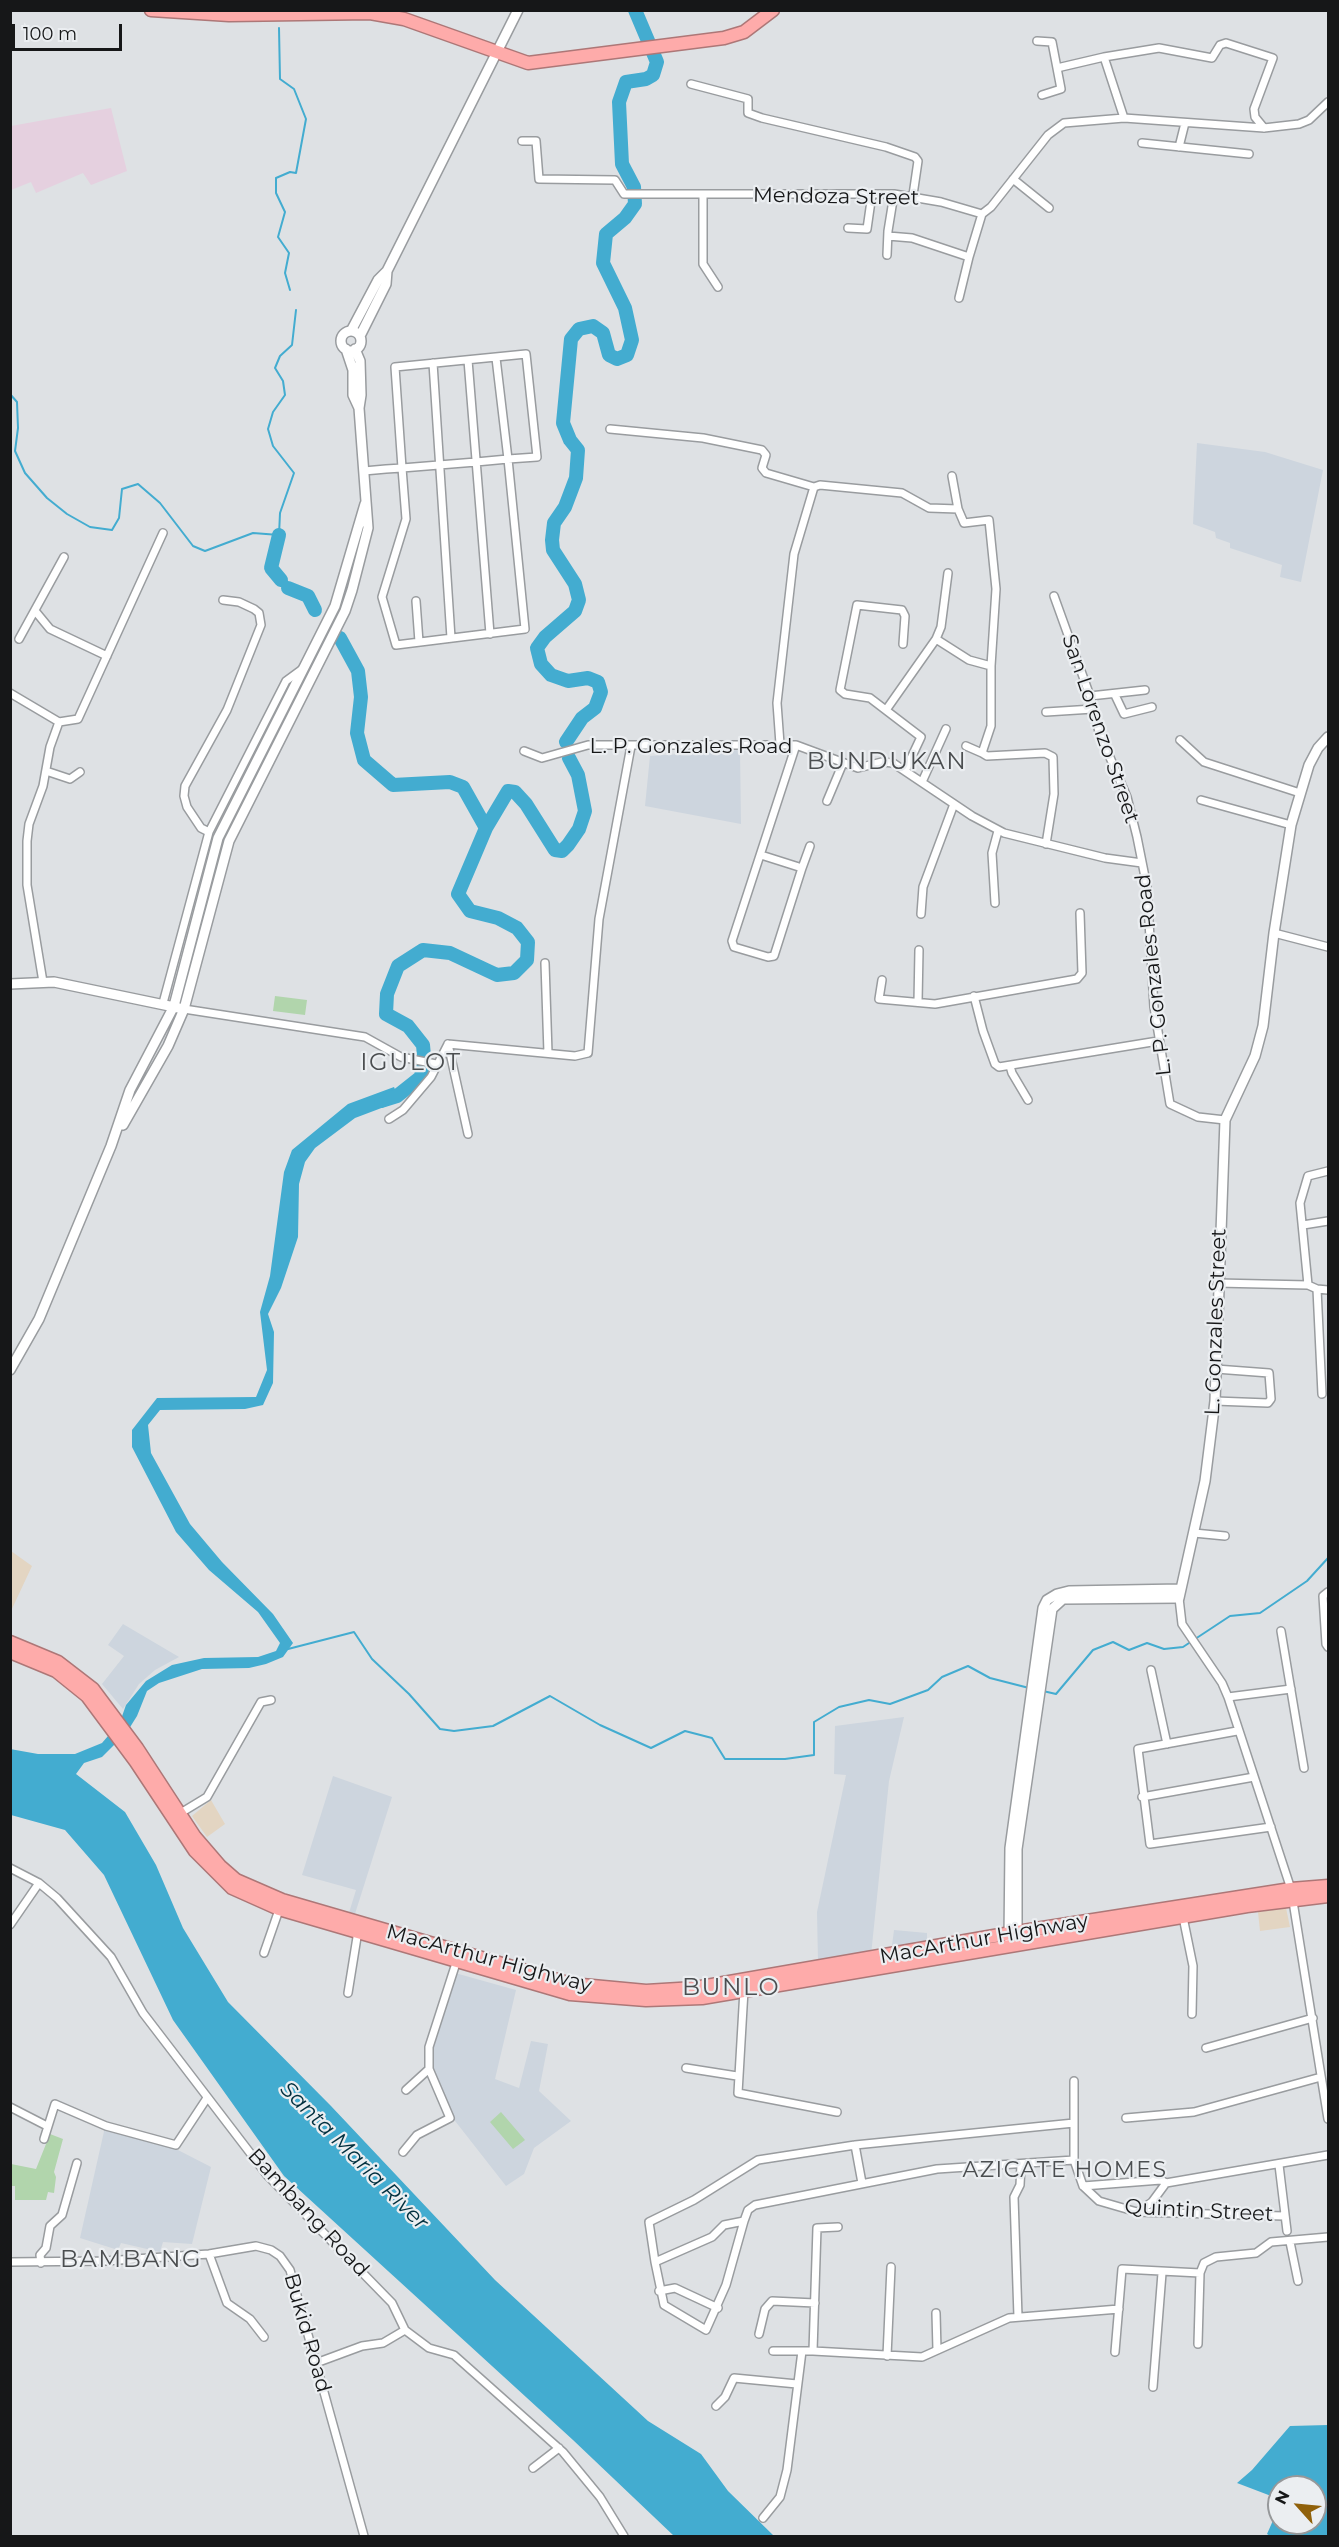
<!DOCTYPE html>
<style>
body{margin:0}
#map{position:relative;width:1339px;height:2547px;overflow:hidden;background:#dee1e4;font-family:Montserrat,sans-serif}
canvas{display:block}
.frame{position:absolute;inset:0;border:12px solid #161718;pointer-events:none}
.north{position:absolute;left:1267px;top:2475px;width:60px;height:60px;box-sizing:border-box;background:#ebeef1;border:2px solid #96989a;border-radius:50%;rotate:297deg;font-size:16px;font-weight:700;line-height:24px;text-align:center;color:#161718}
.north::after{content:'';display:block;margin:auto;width:21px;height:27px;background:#90610b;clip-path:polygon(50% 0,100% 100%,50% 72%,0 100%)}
.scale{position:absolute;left:12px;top:24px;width:110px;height:27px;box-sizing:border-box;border:3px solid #161718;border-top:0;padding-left:8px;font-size:18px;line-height:21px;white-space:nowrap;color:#161718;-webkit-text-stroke:4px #ebeef1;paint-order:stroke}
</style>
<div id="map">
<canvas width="1339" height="2547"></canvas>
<div class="frame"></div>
<div class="north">N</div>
<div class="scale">100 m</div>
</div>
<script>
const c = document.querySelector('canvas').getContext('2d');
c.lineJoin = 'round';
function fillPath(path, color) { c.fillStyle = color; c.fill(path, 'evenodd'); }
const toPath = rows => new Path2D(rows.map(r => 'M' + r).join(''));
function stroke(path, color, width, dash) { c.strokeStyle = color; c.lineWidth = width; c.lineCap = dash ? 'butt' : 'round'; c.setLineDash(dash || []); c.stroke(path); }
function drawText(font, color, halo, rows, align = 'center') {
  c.font = font + ' Montserrat,sans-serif'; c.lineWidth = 4.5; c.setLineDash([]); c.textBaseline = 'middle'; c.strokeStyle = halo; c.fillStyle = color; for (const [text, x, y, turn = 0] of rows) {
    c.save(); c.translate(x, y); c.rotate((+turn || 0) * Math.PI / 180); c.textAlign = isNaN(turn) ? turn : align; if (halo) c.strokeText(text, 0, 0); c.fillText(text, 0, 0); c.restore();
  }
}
fillPath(toPath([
 [11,1551,32,1566,11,1611],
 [211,1800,225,1824,207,1837,192,1816],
 [1286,1908,1290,1927,1260,1931,1258,1912]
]), '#e3d5c2');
fillPath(toPath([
 [1197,443,1265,452,1323,470,1301,582,1280,577,1282,565,1230,548,1230,543,1216,538,1215,532,1193,524],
 [740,750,741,824,645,806,650,756],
 [123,1624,179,1657,155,1670,139,1684,123,1709,102,1684,124,1656,108,1645],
 [904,1717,889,1781,871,1955,818,1962,817,1912,846,1775,834,1774,835,1726],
 [333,1776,392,1797,354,1917,348,1916,356,1890,302,1875],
 [894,1930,927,1933,927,1948,891,1953],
 [455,1973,516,1990,495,2079,519,2088,531,2041,548,2044,539,2091,571,2121,534,2148,524,2174,506,2186,441,2103,434,2082,429,2050],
 [105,2127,176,2149,211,2167,192,2244,163,2242,160,2252,121,2243,118,2250,80,2238]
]), '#cdd5de');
fillPath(toPath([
 [111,108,127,171,91,185,83,173,36,193,31,182,11,190,11,126]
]), '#e5d0df');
fillPath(toPath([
 [275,996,307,1000,305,1015,273,1011],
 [501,2112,525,2140,513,2149,490,2122],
 [50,2134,63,2139,54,2172,56,2177,54,2193,48,2192,46,2200,15,2200,15,2186,11,2186,11,2164,36,2169]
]), '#b1d5ac');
fillPath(toPath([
 [394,1087,400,1101,355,1118,315,1148,305,1162,299,1184,298,1237,281,1288,268,1314,274,1332,273,1383,263,1405,245,1409,160,1410,148,1425,151,1453,190,1524,222,1562,273,1614,293,1643,283,1657,266,1664,249,1668,202,1669,159,1683,147,1691,137,1716,127,1732,102,1757,84,1763,76,1774,125,1812,156,1865,183,1928,228,2002,331,2106,495,2280,648,2421,701,2454,728,2491,774,2536,674,2536,573,2440,284,2176,173,2020,104,1875,65,1830,11,1815,10,1749,38,1754,75,1754,102,1743,120,1722,126,1705,146,1681,172,1665,204,1658,258,1657,276,1651,280,1643,258,1612,209,1570,176,1532,132,1447,132,1430,157,1398,256,1397,267,1370,260,1312,270,1276,284,1172,292,1150,348,1104],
 [1328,2425,1328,2536,1270,2536,1267,2534,1279,2507,1279,2523,1315,2523,1315,2487,1279,2487,1279,2499,1237,2483,1252,2470,1290,2426]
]), '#43acd0');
stroke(toPath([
 [279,28,280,79,294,89,306,119,296,173,290,172,276,178,276,193,285,212,278,237,289,253,285,273,290,290],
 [10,394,17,402,18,428,15,451,25,473,47,498,67,514,90,527,112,530,119,518,122,489,138,484,160,503,193,546,205,551,253,533,279,535,280,513,294,473,273,446,268,429,273,412,285,395,283,381,275,368,280,356,292,345,296,310],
 [288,1649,354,1632,372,1659,409,1694,440,1729,454,1731,493,1726,550,1696,600,1725,651,1748,685,1731,712,1738,725,1759,785,1759,814,1755,814,1722,839,1707,869,1700,890,1704,928,1690,942,1677,968,1666,990,1678,1029,1688],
 [1043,1691,1056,1694,1093,1650,1113,1642,1129,1650,1147,1643,1164,1649,1183,1647,1230,1616,1260,1613,1307,1581,1328,1558]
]), '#43acd0', 2);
stroke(toPath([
 [279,535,271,568,281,580],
 [288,588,308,596,315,610],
 [340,638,358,671,361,697,357,733,364,760,393,785,450,782,463,787,486,828],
 [566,742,582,718,595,708,601,692,598,682,588,678,568,681,551,675,541,664,537,648,545,637,575,611,579,600,575,584,553,550,552,540,554,523,565,507,576,478,578,450,570,440,563,423,571,339,579,329,593,326,603,333,609,355,617,359,627,355,632,340,625,308,603,263,606,234,625,218,635,204,634,187,622,164,619,102,626,82,646,79,653,75,657,62,635,10],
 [381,1101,397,1096,421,1077,424,1056,423,1045,408,1026,386,1014,387,994,398,966,423,950,450,953,497,975,514,973,527,960,528,942,517,928,498,918,470,911,458,894,486,828,508,791,515,792,526,804,555,850,562,851,568,845,579,829,585,811,578,775,569,758]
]), '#43acd0', 14);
const street = toPath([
 [1037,41,1052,42,1057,68],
 [691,84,748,99,748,113,762,118,886,147,915,157,918,161,913,195],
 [1042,95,1061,89,1057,68,1104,57],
 [1124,118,1104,57,1159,48,1212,58,1220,45,1226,43,1273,58,1254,109,1255,117,1264,128],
 [522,141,536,141,539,179,615,180,624,194,894,194,941,202,982,214,991,207,1048,135,1064,123,1124,118,1264,128,1299,124,1309,120,1328,102],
 [1142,143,1249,154],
 [1179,147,1185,123],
 [1013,179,1049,208],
 [703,195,703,264,718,287],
 [848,228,867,229,872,194],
 [888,236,912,238,969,257,982,214],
 [887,255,888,231,894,194],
 [959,298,969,257],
 [468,360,490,634],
 [433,363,451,638],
 [610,429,703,438,762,450,766,455,762,468,766,473,814,487,820,485,902,493,929,508,958,509,964,523,989,520,996,589,991,666,991,726,982,753,987,756,1045,753,1053,757,1054,794,1046,844],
 [364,471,386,469,402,468,476,462,508,459,537,457,526,354,395,367,402,468,406,519,382,597,396,645,525,629,508,459,496,358],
 [952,476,958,509],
 [1054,596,1090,696,1099,732,1127,797,1137,837,1147,887,1154,1007,1170,1104,1198,1117,1225,1120],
 [416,601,419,642],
 [36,612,50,629,107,656],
 [19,639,64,557],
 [936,639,969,660,991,666],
 [903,644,905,616,902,610,857,605,840,690,845,694,870,698,921,737,905,771],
 [10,693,59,722,78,719,163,533],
 [1115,695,1124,714,1152,707],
 [1090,696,1145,690],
 [886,710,936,639,941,627,948,573],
 [1046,712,1093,709],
 [1180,740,1204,762,1300,793],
 [780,744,777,703,794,554,814,487],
 [796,745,732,941,734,947,768,957,774,956,802,868],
 [966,746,982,753],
 [524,751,542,758,588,745,796,745,858,768,882,762,893,763,972,816,1004,833,1105,858,1142,863],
 [46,771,70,779,80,772],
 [922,782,946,729],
 [1201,800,1291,825],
 [827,801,843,763],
 [209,832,201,828,187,807,184,796,185,786,227,710,261,625,259,613,254,609,239,602,223,600],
 [761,855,802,868,810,846],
 [995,903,992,853,998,831],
 [921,914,923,887,954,804],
 [1274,933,1328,947],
 [545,963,548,1053],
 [882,980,879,999,935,1004,1077,979,1082,973,1080,913],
 [43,982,27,885,27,841,29,824,43,786,50,747,59,722],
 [974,996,983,1031,995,1064,999,1067,1158,1041],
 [918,1002,919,950],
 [163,1003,209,832,286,681,301,670],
 [184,1009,365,1037,401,1057,436,1064],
 [448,1044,575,1056,588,1053,599,919,631,746],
 [448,1044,468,1134],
 [1010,1066,1012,1073,1028,1100],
 [389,1119,403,1110,431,1077,448,1044],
 [1303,1225,1328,1221],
 [1217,1283,1308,1285,1317,1289,1328,1290],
 [1308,1285,1300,1203,1308,1176,1328,1171],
 [1317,1289,1322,1394],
 [1215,1401,1268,1403,1271,1399,1269,1373,1216,1369],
 [1194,1533,1225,1536],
 [1328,1592,1323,1596,1326,1644,1328,1647],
 [1179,1598,1182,1624,1222,1683,1228,1697,1291,1889,1328,2119],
 [1281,1631,1304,1768],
 [1151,1670,1167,1744],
 [1228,1697,1291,1689],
 [1237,1731,1138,1749,1150,1844,1271,1827],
 [1142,1797,1254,1777],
 [179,1814,207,1797,261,1702,271,1700],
 [10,1868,39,1883,57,1898,111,1957,143,2013,267,2175,392,2303,405,2330,429,2348,454,2355,563,2452,600,2497,624,2536],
 [1183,1917,1193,1966,1192,2014],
 [10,1925,39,1883],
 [264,1953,280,1907],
 [744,1990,738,2093,837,2112],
 [348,1993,358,1931],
 [1206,2048,1313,2018],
 [686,2068,737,2076],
 [1074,2081,1074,2160,1083,2186,1099,2201,1137,2212,1284,2216],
 [406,2090,429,2069,429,2047,457,1960],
 [10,2107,47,2126],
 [1126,2118,1194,2112,1321,2077],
 [44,2139,55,2104,106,2126,176,2145,207,2098],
 [855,2145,862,2183],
 [403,2152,417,2135,450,2118,429,2069],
 [1279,2165,1287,2231],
 [1083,2186,1161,2180,1166,2183,1328,2155],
 [1139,2211,1152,2202,1166,2183],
 [744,2221,724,2225,712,2237,655,2262,649,2222,694,2200,758,2160,855,2145,1074,2123],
 [838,2227,817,2228,813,2351,922,2357,1009,2318,1119,2309],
 [1290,2242,1298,2281],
 [209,2254,227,2303,250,2319,264,2337],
 [10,2262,105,2261,209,2254,256,2246,271,2250,280,2256,290,2270,364,2536],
 [655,2262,664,2305,706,2330,726,2285,744,2221,748,2210,755,2205,937,2169,1074,2160],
 [41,2263,40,2255,46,2248,50,2226,62,2215,77,2163],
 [659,2291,675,2288,718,2308],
 [936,2313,937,2350],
 [1018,2317,1014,2197,1020,2185,1021,2165],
 [759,2334,765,2309,772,2301,815,2303],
 [1198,2344,1200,2273],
 [773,2351,813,2351],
 [1115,2352,1122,2269,1200,2273,1204,2263,1216,2257,1256,2253,1271,2242,1328,2237],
 [887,2356,891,2267],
 [316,2363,362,2346,383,2343,405,2330],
 [1153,2387,1162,2273],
 [716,2406,725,2397,734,2378,797,2384],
 [533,2468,559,2448],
 [763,2518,780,2497,787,2470,802,2351]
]);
const secondary = toPath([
 [351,331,378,280,387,271,518,10],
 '341 341a10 10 0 1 1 20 0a10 10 0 1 1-20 0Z',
 [360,336,386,284,387,271],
 [346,349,353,370,353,395,359,408],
 [10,984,54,982,179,1008],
 [123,1125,168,1046,184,1009,229,841,345,611,352,590,368,528,359,408,361,395,360,361,355,349],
 [10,1370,39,1319,111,1146,130,1090,174,1006,218,838,335,606,365,504],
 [1009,1938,1010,1848,1043,1608,1047,1600,1057,1594,1069,1591,1181,1589],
 [1017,1938,1017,1849,1052,1609,1063,1599,1179,1598,1205,1481,1215,1401,1225,1120,1255,1056,1263,1026,1274,933,1291,825,1309,765,1318,748,1328,737]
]);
const highway = toPath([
 [151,10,229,15,370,13,404,19,528,63,724,38,744,32,773,10],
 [10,1642,58,1662,93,1689,137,1748,195,1837,220,1866,236,1880,282,1900,571,1984,646,1991,695,1988,1017,1932,1291,1889,1328,1886],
 [10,1652,56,1671,87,1696,136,1762,195,1851,232,1888,279,1909,570,1994,646,2000,702,1998,1247,1906,1328,1896]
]);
stroke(street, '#999c9f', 10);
stroke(secondary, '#999c9f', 12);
stroke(highway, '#ad7777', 15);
stroke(street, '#fff', 7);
stroke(secondary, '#fff', 9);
stroke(highway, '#feabaa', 12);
drawText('21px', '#161718', '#ebeef1', [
 ["Mendoza Street",836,197,1],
 ["San Lorenzo Street",1100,729,71],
 ["L. P. Gonzales Road",691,747],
 ["L. P. Gonzales Road",1154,975,-96],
 ["L. Gonzales Street",1216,1322,-88],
 ["MacArthur Highway",984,1939,-10],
 ["MacArthur Highway",489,1959,15],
 ["Quintin Street",1199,2211,3],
 ["Bambang Road",308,2213,47],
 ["Bukid Road",307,2333,74]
]);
drawText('italic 22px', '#002f3e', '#ebeef1', [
 ["Santa Maria River",354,2156,45]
]);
c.letterSpacing = '1.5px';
drawText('22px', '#4b4e50', '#ebeef1', [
 ["AZICATE HOMES",1065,2171]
]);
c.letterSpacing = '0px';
c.letterSpacing = '1.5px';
drawText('24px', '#4b4e50', '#ebeef1', [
 ["BUNDUKAN",887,762],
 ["IGULOT",411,1063],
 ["BUNLO",731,1988],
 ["BAMBANG",131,2260]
]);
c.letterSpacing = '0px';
</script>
